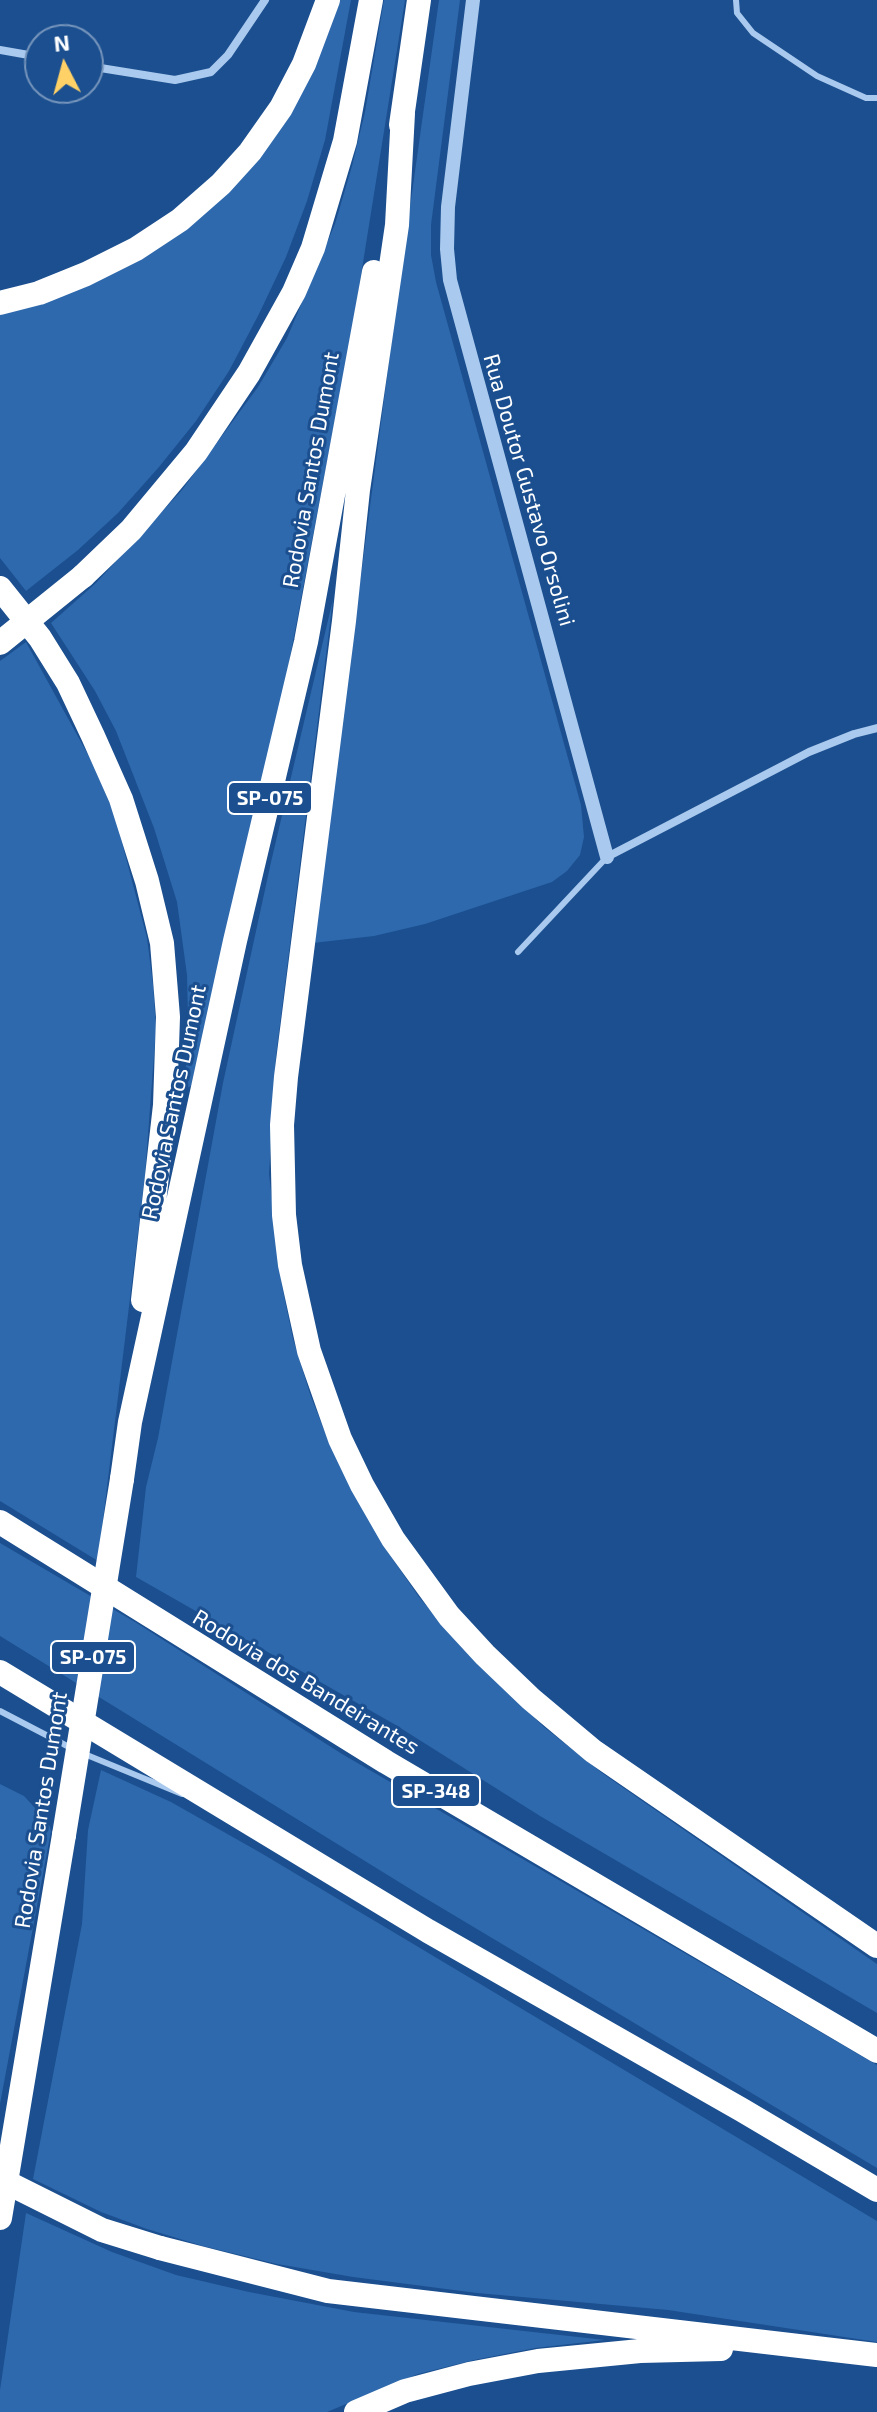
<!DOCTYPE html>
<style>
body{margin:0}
#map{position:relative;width:877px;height:2412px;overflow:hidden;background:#1b4f8f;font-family:"Exo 2",sans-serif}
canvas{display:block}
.north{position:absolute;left:24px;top:24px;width:80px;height:80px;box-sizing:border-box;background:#1b4f8f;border:2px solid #7695bc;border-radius:50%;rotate:354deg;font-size:22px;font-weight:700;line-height:32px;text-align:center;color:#fff}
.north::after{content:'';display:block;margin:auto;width:28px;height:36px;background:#ffd166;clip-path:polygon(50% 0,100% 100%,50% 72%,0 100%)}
</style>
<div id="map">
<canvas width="877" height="2412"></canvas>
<div class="north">N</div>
</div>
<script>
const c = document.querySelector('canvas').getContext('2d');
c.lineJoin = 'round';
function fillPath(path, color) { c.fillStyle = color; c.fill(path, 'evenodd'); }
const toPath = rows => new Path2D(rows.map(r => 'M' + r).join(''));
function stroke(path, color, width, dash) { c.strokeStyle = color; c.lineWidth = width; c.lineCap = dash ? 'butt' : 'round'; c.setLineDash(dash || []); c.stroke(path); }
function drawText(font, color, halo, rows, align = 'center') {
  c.font = font + ' "Exo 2",sans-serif'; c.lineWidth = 6; c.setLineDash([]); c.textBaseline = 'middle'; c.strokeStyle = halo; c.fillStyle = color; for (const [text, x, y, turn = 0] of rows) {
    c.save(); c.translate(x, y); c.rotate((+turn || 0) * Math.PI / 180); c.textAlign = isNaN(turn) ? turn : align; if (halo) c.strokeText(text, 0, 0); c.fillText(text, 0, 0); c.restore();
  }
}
fillPath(toPath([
 [340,0,351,0,325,140,307,201,286,257,259,314,229,371,196,421,159,467,118,513,78,550,26,591,0,558,0,313,122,269,303,83,327,36],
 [384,0,405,0,354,319,284,689,191,1086,185,1089,188,1017,187,975,177,902,154,828,116,731,95,691,51,623,96,583,182,490,258,387,287,338,335,224,352,166,365,112],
 [439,0,460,0,431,225,431,255,436,282,581,805,584,837,580,855,567,871,552,882,425,924,374,936,313,943,397,300],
 [333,599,276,1056,269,1174,282,1286,293,1339,310,1394,330,1445,387,1551,419,1597,462,1648,544,1727,602,1773,877,1964,877,2013,540,1816,394,1724,136,1577,146,1487,158,1438,223,1083,271,862],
 [26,642,92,762,115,816,147,938,153,985,156,1028,145,1175,98,1561,0,1501,0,661],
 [0,1543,135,1622,342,1754,877,2065,877,2168,420,1895,0,1636],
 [101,1770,171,1802,261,1853,877,2221,877,2342,668,2310,477,2293,353,2277,277,2264,203,2246,147,2229,101,2212,33,2179,82,1924,88,1830],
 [0,1784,24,1796,48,1822,51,1831,0,2104],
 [26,2213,112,2252,176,2275,249,2292,354,2312,605,2340,535,2348,474,2360,418,2374,327,2412,0,2412,0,2390]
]), '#2e69ad');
stroke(toPath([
 [736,0,737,13,753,33,817,76,866,98,877,98],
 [518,952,607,857],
 [0,1711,71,1748],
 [82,1753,182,1794]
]), '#a9c9ee', 6);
stroke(toPath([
 [0,50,40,57],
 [88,66,175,80,211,72,228,55,265,0],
 [607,857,809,752,854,734,877,728]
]), '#a9c9ee', 8);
stroke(toPath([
 [473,0,448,207,447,249,450,280,607,857]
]), '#a9c9ee', 14);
stroke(toPath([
 [403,113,397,225,358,490,344,621,286,1077,282,1125,284,1215,290,1265,309,1351,340,1439,362,1485,393,1539,449,1616,485,1655,531,1699,593,1751,877,1946],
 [401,125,419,0],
 [0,303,39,293,86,274,136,249,180,220,221,184,250,152,281,108,304,64,328,0],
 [83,576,131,530,196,452,249,373,294,292,313,248,345,141,371,0],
 [0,588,40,638,68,683,93,736,121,799,147,881,162,943,168,1017,165,1105,143,1300],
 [122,1479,130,1422,235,941,306,642,374,272],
 [0,1522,386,1762,877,2051],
 [0,1672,428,1931,742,2110,877,2190],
 [0,2218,64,1835],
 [160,2248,328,2291,877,2355],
 [356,2412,405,2391,469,2374,538,2361,640,2351,721,2349]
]), '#fff', 24);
stroke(toPath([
 [0,643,83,576],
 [64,1835,122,1479],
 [0,2179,102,2230,160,2248]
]), '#fff', 24);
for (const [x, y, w] of [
 [270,798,84],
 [93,1657,84],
 [436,1791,88]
]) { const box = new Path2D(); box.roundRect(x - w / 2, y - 16, w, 32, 6); c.fillStyle = '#1b4f8f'; c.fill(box); stroke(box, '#fff', 2); }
drawText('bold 20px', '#fff', null, [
 ["SP-075",270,798],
 ["SP-075",93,1657],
 ["SP-348",436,1791]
]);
drawText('22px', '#fff', '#1b4f8f', [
 ["Rodovia Santos Dumont",311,470,-80],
 ["Rua Doutor Gustavo Orsolini",529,490,74],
 ["Rodovia Santos Dumont",174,1102,-78],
 ["Rodovia dos Bandeirantes",306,1682,31],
 ["Rodovia Santos Dumont",41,1810,-81]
]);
</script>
